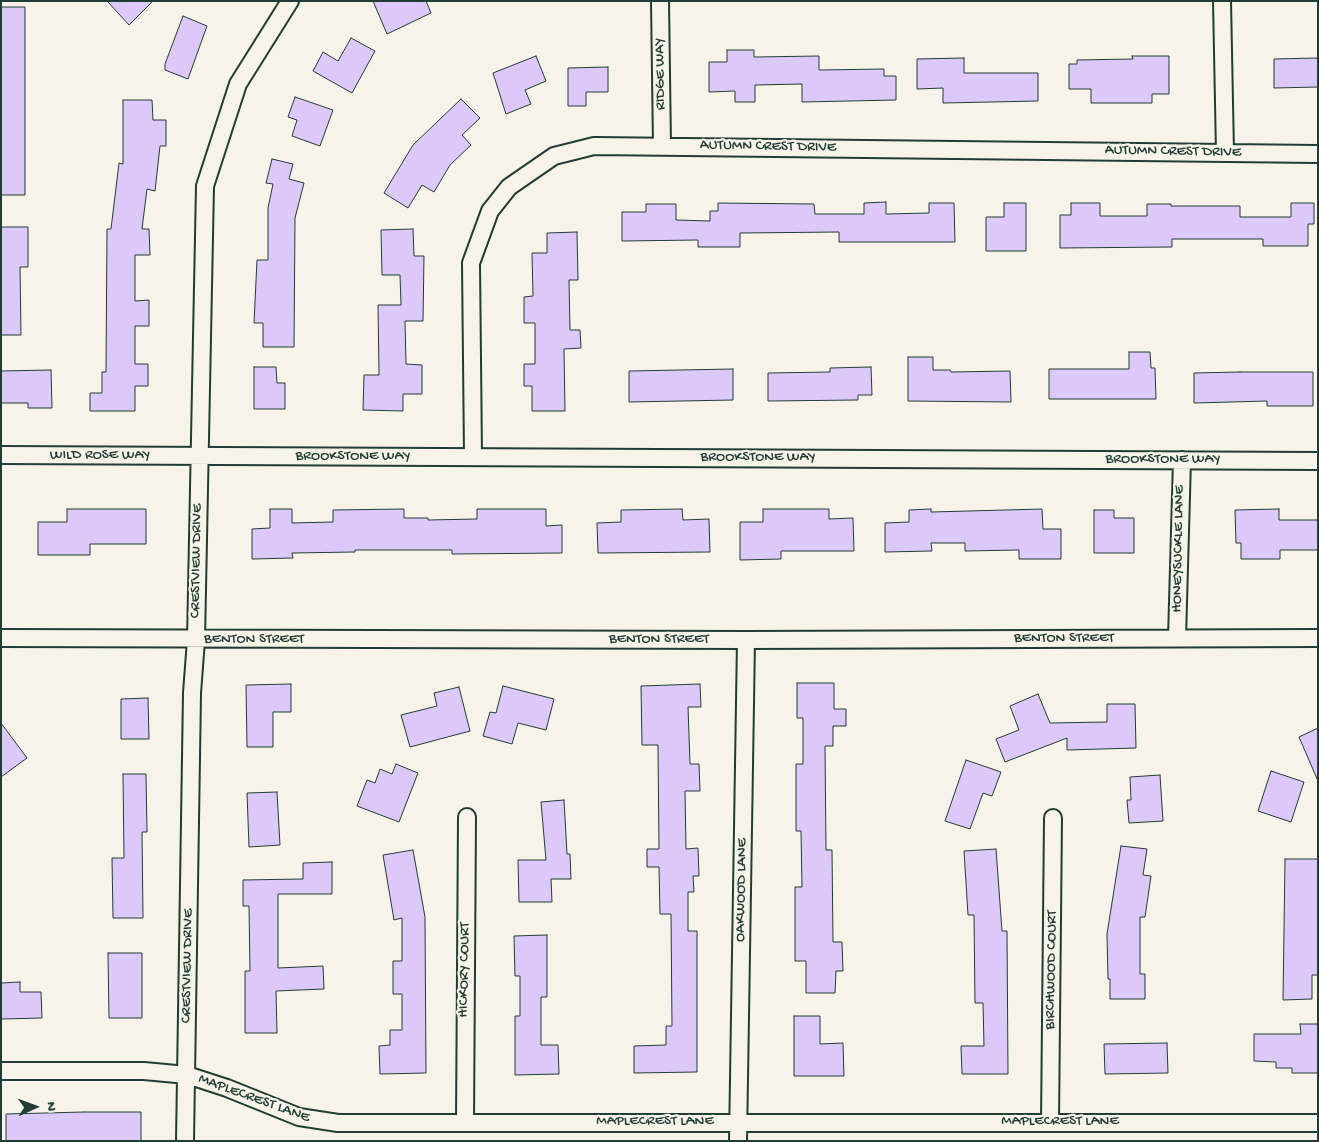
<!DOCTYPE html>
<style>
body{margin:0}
#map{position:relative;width:1319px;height:1142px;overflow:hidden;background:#f7f3e8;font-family:"Gochi Hand",sans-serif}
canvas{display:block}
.frame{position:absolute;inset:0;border:2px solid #1f3d34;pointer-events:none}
.north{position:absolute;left:10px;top:1082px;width:50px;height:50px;-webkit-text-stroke:4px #f7f3e8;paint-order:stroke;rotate:88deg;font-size:14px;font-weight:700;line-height:20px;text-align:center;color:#1f3d34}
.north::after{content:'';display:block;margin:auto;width:18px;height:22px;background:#1f3d34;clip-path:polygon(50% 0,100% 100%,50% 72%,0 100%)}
</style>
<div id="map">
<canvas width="1319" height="1142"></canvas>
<div class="frame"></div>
<div class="north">N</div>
</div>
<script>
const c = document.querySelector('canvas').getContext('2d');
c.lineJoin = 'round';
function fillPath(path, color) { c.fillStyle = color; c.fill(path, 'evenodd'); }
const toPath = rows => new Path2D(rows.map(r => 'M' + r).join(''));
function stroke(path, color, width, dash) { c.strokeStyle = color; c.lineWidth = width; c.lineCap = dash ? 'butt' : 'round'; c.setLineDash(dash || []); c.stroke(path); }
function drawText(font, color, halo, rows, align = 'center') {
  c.font = font + ' "Gochi Hand",sans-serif'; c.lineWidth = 4.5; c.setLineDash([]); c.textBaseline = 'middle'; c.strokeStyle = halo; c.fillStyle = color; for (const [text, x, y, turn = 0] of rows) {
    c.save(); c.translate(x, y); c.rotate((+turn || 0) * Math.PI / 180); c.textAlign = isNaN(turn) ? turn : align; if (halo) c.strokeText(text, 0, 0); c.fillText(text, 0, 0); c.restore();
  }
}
const building = toPath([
 [107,1,153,1,129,25,107,1],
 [373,1,426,1,431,13,387,34,373,1],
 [1,7,25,7,25,195,1,195,1,7],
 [183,16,207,26,188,79,165,70,165,64,183,16],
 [351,38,375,51,352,93,313,71,323,52,338,61,351,38],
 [727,50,754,50,754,57,819,56,819,70,884,69,884,76,896,76,896,100,802,102,802,84,755,85,755,102,735,102,735,91,709,92,709,62,727,62,727,50],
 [536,56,546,81,525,90,531,104,506,114,493,73,536,56],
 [1132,56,1169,56,1169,94,1152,94,1152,103,1091,103,1091,89,1069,89,1069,64,1077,64,1077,60,1133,59,1132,56],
 [964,58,964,73,1038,73,1038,101,943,103,943,88,917,89,917,59,964,58],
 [1318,58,1318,87,1274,88,1274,59,1318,58],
 [608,67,608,92,586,92,586,106,568,106,568,68,608,67],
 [295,97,333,110,320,146,292,136,297,120,288,117,295,97],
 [461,99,480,118,462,135,471,145,450,165,434,192,422,185,408,208,384,193,413,145,461,99],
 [123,100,152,100,153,120,166,120,166,146,160,146,155,191,147,189,142,229,149,229,150,255,135,255,135,301,149,300,149,326,135,326,135,364,148,364,148,386,135,386,135,411,90,411,90,393,102,393,102,372,106,372,107,229,111,229,119,163,123,164,123,100],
 [272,159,293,164,289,179,304,183,295,218,294,347,263,347,263,323,254,323,257,260,268,260,268,208,273,184,266,183,272,159],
 [886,202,886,214,929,213,929,203,954,203,955,242,839,242,839,232,740,233,740,247,698,247,698,240,622,241,622,212,646,212,646,204,676,204,676,220,710,221,710,211,718,211,718,203,814,204,815,214,864,214,864,203,886,202],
 [1004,203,1026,203,1026,251,986,251,986,217,1004,217,1004,203],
 [1071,203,1100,203,1100,216,1147,216,1147,204,1171,204,1171,206,1240,206,1240,217,1291,217,1291,203,1314,203,1314,224,1308,224,1308,246,1263,246,1263,239,1172,239,1172,247,1060,248,1060,215,1071,215,1071,203],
 [1,227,28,227,28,267,20,267,21,335,1,335,1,227],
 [413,229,414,256,424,256,423,321,405,321,406,364,422,365,422,394,403,394,403,411,363,410,364,375,379,375,378,305,401,305,400,275,382,275,381,230,413,229],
 [577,232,578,280,569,280,570,330,580,330,581,348,564,349,565,411,532,411,532,386,524,386,524,364,535,364,535,323,524,323,524,297,533,296,532,253,547,253,547,233,577,232],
 [1129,352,1150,352,1151,368,1155,368,1156,399,1049,399,1049,369,1129,369,1129,352],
 [908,357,933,357,933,370,950,370,951,372,1010,371,1011,402,908,401,908,357],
 [254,367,276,367,277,383,285,383,285,409,254,409,254,367],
 [871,367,872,395,858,395,858,400,768,401,768,373,830,372,830,368,871,367],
 [733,369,733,400,629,402,629,371,733,369],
 [51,370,52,408,28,408,28,403,1,403,1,371,51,370],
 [1240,372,1313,372,1313,406,1267,406,1267,401,1194,403,1194,373,1240,372],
 [67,509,146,509,146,544,90,544,90,555,38,555,38,522,67,522,67,509],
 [270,509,292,509,292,523,333,522,333,510,404,509,404,518,428,518,428,520,477,519,477,509,546,509,546,526,562,525,562,553,452,554,452,550,355,550,355,552,292,553,293,558,252,559,252,529,270,528,270,509],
 [682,509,683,520,709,519,710,552,598,553,597,523,621,522,621,510,682,509],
 [763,509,829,509,829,519,853,518,854,551,781,551,781,559,740,560,740,522,763,522,763,509],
 [931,509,931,512,1042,509,1043,529,1061,529,1061,559,1019,559,1019,550,965,551,965,543,931,543,932,551,885,552,885,523,909,522,909,510,931,509],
 [1279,509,1279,520,1318,520,1318,550,1280,550,1280,559,1241,559,1241,543,1236,543,1235,510,1279,509],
 [1094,510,1114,510,1114,518,1134,518,1134,553,1094,553,1094,510],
 [797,683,834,683,834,709,846,709,846,726,833,726,833,746,825,746,826,850,832,850,833,942,842,942,843,971,836,971,835,993,806,993,806,961,795,961,795,887,802,887,801,831,796,831,796,764,803,764,803,718,797,718,797,683],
 [291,684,291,712,273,712,273,747,247,747,246,685,291,684],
 [700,684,701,707,688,707,690,764,699,764,700,791,685,791,686,849,698,848,699,876,693,876,694,892,688,892,688,931,697,931,697,1072,634,1073,634,1046,666,1045,666,1026,672,1026,671,914,660,914,659,867,647,867,647,849,659,849,658,745,642,745,641,686,700,684],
 [503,686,554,699,546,730,518,723,512,744,483,736,490,712,496,713,503,686],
 [459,687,470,731,410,747,401,715,437,706,434,693,459,687],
 [1038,694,1050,723,1107,722,1107,704,1135,704,1136,748,1067,750,1067,738,1005,762,996,739,1019,730,1010,706,1038,694],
 [148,698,149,739,121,739,121,699,148,698],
 [1,723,27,758,1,777,1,723],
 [1318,728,1318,781,1299,737,1318,728],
 [966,760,1001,772,992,796,983,793,970,829,945,821,966,760],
 [396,764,418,773,399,822,357,806,367,780,375,783,380,769,392,774,396,764],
 [1271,771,1304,782,1291,822,1258,811,1271,771],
 [123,774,146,774,147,832,142,832,143,918,113,918,112,858,124,858,123,774],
 [1160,775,1163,821,1129,823,1127,800,1131,800,1130,777,1160,775],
 [277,792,280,845,249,847,247,793,277,792],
 [564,800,567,854,570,854,571,879,551,879,552,902,519,902,518,860,546,860,541,802,564,800],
 [1121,846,1147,849,1143,875,1151,876,1145,917,1140,917,1140,974,1145,974,1145,999,1110,999,1110,979,1108,979,1107,934,1121,846],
 [996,849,1002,931,1007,931,1008,1074,962,1074,961,1046,984,1046,983,1003,975,1003,974,915,968,915,964,851,996,849],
 [413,850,425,917,426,1073,380,1074,379,1046,390,1045,390,1030,402,1030,402,994,393,994,393,961,402,961,402,918,394,920,383,855,413,850],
 [1285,859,1318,859,1318,975,1312,975,1312,999,1283,1000,1285,859],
 [332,862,332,894,278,894,278,968,323,966,324,989,276,991,277,1033,245,1033,245,971,250,971,249,906,243,906,243,880,303,879,303,863,332,862],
 [547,935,547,997,541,997,541,1045,558,1045,559,1074,515,1075,515,1016,520,1016,520,976,515,976,514,936,547,935],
 [108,953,142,953,142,1018,109,1018,108,953],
 [20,982,20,992,41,992,42,1018,1,1019,1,983,20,982],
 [794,1016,820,1016,820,1044,843,1043,844,1076,794,1076,794,1016],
 [1300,1024,1318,1024,1318,1073,1292,1073,1292,1068,1276,1068,1276,1062,1254,1061,1254,1034,1301,1034,1300,1024],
 [1167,1043,1168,1073,1105,1074,1104,1044,1167,1043],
 [84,1112,141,1112,141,1141,6,1141,6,1114,84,1112]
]);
fillPath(building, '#dcc9fa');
stroke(building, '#1f3d34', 1);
const minor = toPath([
 [660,1,662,146],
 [1222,1,1225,153],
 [1,455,1318,461],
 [473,456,471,263,490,211,509,187,554,156,594,146,1318,154],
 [1,638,746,640,1318,638],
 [1177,638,1182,460],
 [1,1071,144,1071,187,1075,227,1088,299,1117,338,1123,1318,1123],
 [465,1122,467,817],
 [1050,1122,1053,818],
 [185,1141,192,693,196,640,205,186,238,84,290,1],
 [738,1141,746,640]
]);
stroke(minor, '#1f3d34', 20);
stroke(minor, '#f7f3e8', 16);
drawText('15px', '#1f3d34', '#f7f3e8', [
 ["RIDGE WAY",661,74,-91],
 ["AUTUMN CREST DRIVE",768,147,1],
 ["AUTUMN CREST DRIVE",1173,152,1],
 ["WILD ROSE WAY",100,456],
 ["BROOKSTONE WAY",353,457],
 ["BROOKSTONE WAY",758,458],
 ["BROOKSTONE WAY",1163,460],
 ["HONEYSUCKLE LANE",1179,549,-89],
 ["CRESTVIEW DRIVE",197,561,-89],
 ["BENTON STREET",1064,639],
 ["BENTON STREET",254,640],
 ["BENTON STREET",659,640],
 ["OAKWOOD LANE",742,890,-89],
 ["CRESTVIEW DRIVE",188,966,-89],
 ["HICKORY COURT",465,970,-89],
 ["BIRCHWOOD COURT",1052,970,-89],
 ["MAPLECREST LANE",254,1099,20],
 ["MAPLECREST LANE",655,1122],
 ["MAPLECREST LANE",1060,1122]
]);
</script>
